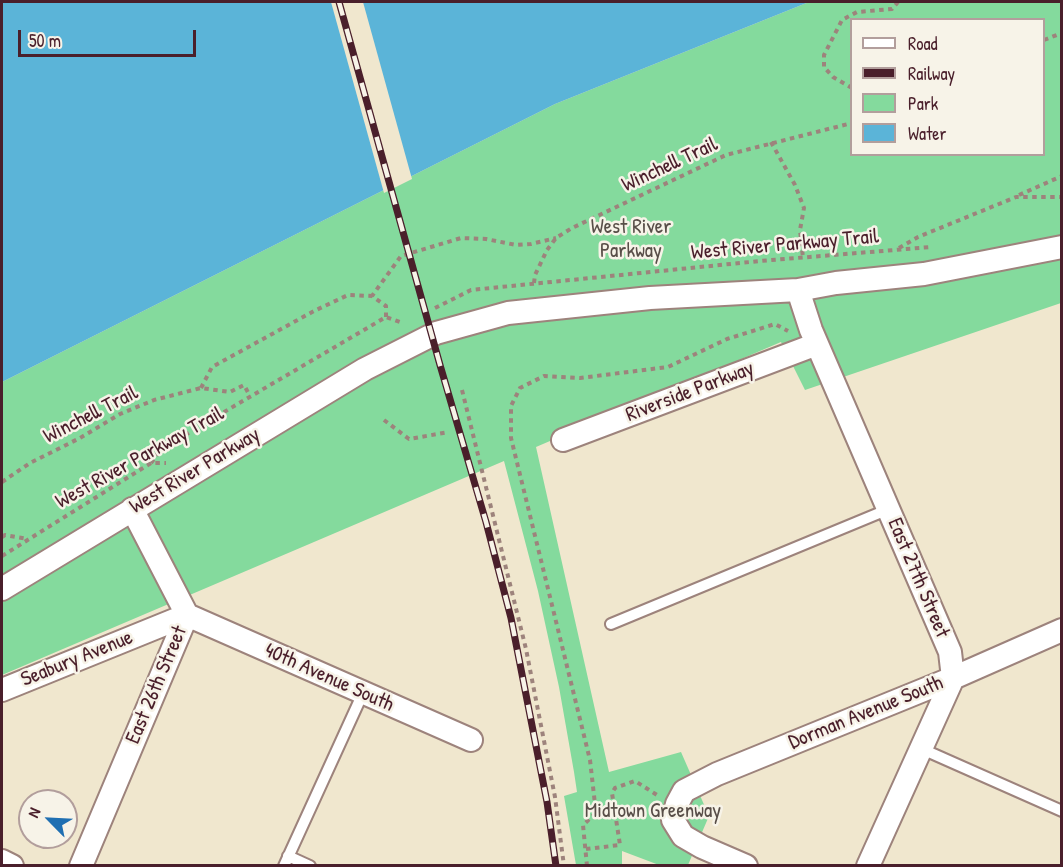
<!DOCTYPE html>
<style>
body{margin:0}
#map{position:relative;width:1063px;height:867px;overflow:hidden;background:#f0e7ce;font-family:"Patrick Hand",sans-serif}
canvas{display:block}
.frame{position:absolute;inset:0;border:3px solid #4a1f2b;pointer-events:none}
.legend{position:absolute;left:850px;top:18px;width:195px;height:138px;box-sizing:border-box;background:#f7f3e8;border:2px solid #b29e9c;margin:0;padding:8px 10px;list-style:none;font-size:18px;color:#4a1f2b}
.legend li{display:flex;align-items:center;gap:12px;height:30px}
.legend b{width:30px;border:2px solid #b29e9c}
.north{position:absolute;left:18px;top:789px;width:60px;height:60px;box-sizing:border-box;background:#f7f3e8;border:2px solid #b29e9c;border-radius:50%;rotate:294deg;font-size:16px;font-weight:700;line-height:24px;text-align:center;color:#4a1f2b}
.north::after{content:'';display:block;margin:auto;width:21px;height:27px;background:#1f6fb2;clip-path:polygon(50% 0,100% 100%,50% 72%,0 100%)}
.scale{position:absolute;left:18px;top:30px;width:178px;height:27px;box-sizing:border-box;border:3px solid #4a1f2b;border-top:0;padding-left:8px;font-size:18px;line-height:21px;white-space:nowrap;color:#4a1f2b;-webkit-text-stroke:4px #f7f3e8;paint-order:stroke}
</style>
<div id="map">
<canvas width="1063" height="867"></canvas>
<div class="frame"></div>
<ul class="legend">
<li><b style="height:8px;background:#fff"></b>Road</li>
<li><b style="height:8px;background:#4a1f2b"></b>Railway</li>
<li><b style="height:16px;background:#84da9d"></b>Park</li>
<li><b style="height:16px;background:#5bb4d8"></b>Water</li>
</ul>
<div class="north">N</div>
<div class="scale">50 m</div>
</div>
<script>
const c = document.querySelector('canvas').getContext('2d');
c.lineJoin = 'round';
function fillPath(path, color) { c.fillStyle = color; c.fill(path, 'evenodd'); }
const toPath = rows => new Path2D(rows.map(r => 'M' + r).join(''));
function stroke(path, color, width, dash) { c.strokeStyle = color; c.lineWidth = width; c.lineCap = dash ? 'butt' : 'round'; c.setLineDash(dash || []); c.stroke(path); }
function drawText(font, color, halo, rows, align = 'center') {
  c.font = font + ' "Patrick Hand",sans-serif'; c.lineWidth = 5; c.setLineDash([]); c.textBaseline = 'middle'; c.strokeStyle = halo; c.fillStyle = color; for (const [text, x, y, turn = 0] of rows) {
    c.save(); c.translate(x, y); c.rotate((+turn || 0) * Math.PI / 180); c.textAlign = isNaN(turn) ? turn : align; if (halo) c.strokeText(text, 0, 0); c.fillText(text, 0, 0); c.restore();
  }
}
fillPath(toPath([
 [809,2,1061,2,1061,303,805,390,781,342,536,447,609,772,681,752,709,816,688,865,659,865,622,851,622,865,576,865,564,796,577,792,574,772,559,687,538,591,504,461,2,675,2,382,555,104],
 [852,20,1044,20,1044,154,852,154]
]), '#84da9d');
fillPath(toPath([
 [2,2,809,2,555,104,2,382]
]), '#5bb4d8');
fillPath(toPath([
 [331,2,363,2,412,179,384,193]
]), '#f0e7ce');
const service = toPath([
 [611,624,889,509],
 [922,749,1062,811],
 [288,856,310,866],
 [284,866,363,693]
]);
const minor = toPath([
 [798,290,811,330,950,652,953,678,868,866],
 [563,440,817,344],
 [2,589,365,369,436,333,508,313,650,298,798,290,836,283,924,274,1062,247],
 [2,690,187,615,471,740],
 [2,861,12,866],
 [81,866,187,615,132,509],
 [746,866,702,847,683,836,673,820,677,804,684,791,717,774,953,678,1062,630]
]);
stroke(service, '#9d837c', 14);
stroke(minor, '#9d837c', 26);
stroke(toPath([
 [1044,40,1062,33],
 [852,88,833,77,824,67,824,55,842,20,857,12,892,9,898,2],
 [771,142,795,185,804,208,800,230,803,258],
 [1019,195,1062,176],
 [899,248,918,237,1016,197,1062,197],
 [534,283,535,275,547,250,556,238,572,228,726,155,852,123],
 [435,308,471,290,760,261,931,247],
 [386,317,386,306,372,296,401,256,461,238,486,239,516,245,531,244,556,238],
 [201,388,212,367,314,311,348,295,372,296],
 [462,390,526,649,555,797,564,866],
 [384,420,409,439,449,432],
 [151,463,161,449,386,317,403,323],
 [2,482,30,463,80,438,120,414,154,400,201,388,230,392,244,385,250,396],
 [2,537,5,535,28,539],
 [2,556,151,463,166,463],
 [586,849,620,845,612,793,615,788,635,781,657,795],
 [587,866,583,825,596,813,590,760,511,438,511,406,520,388,544,376,580,378,668,367,727,339,775,324,788,331]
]), '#9d837c', 4, [4.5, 4.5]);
stroke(service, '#fff', 10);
stroke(minor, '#fff', 22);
const rail = toPath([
 [339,2,440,365,486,522,511,618,547,802,556,866]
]);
stroke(rail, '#4a1f2b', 7);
stroke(rail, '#f7f3e8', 4.5, [14]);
drawText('21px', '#4a1f2b', '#f7f3e8', [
 ["Winchell Trail",670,165,-25],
 ["West River Parkway Trail",785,245,-5],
 ["Riverside Parkway",690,392,-21],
 ["Winchell Trail",91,415,-27],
 ["West River Parkway Trail",140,458,-29],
 ["West River Parkway",195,471,-31],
 ["East 27th Street",918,578,67],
 ["Seabury Avenue",77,659,-22],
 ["40th Avenue South",329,678,24],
 ["East 26th Street",157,685,-67],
 ["Dorman Avenue South",866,713,-22]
]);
drawText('21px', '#584e48', '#f7f3e8', [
 ["West River",631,227],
 ["Parkway",631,251],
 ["Midtown Greenway",653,811]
]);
</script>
